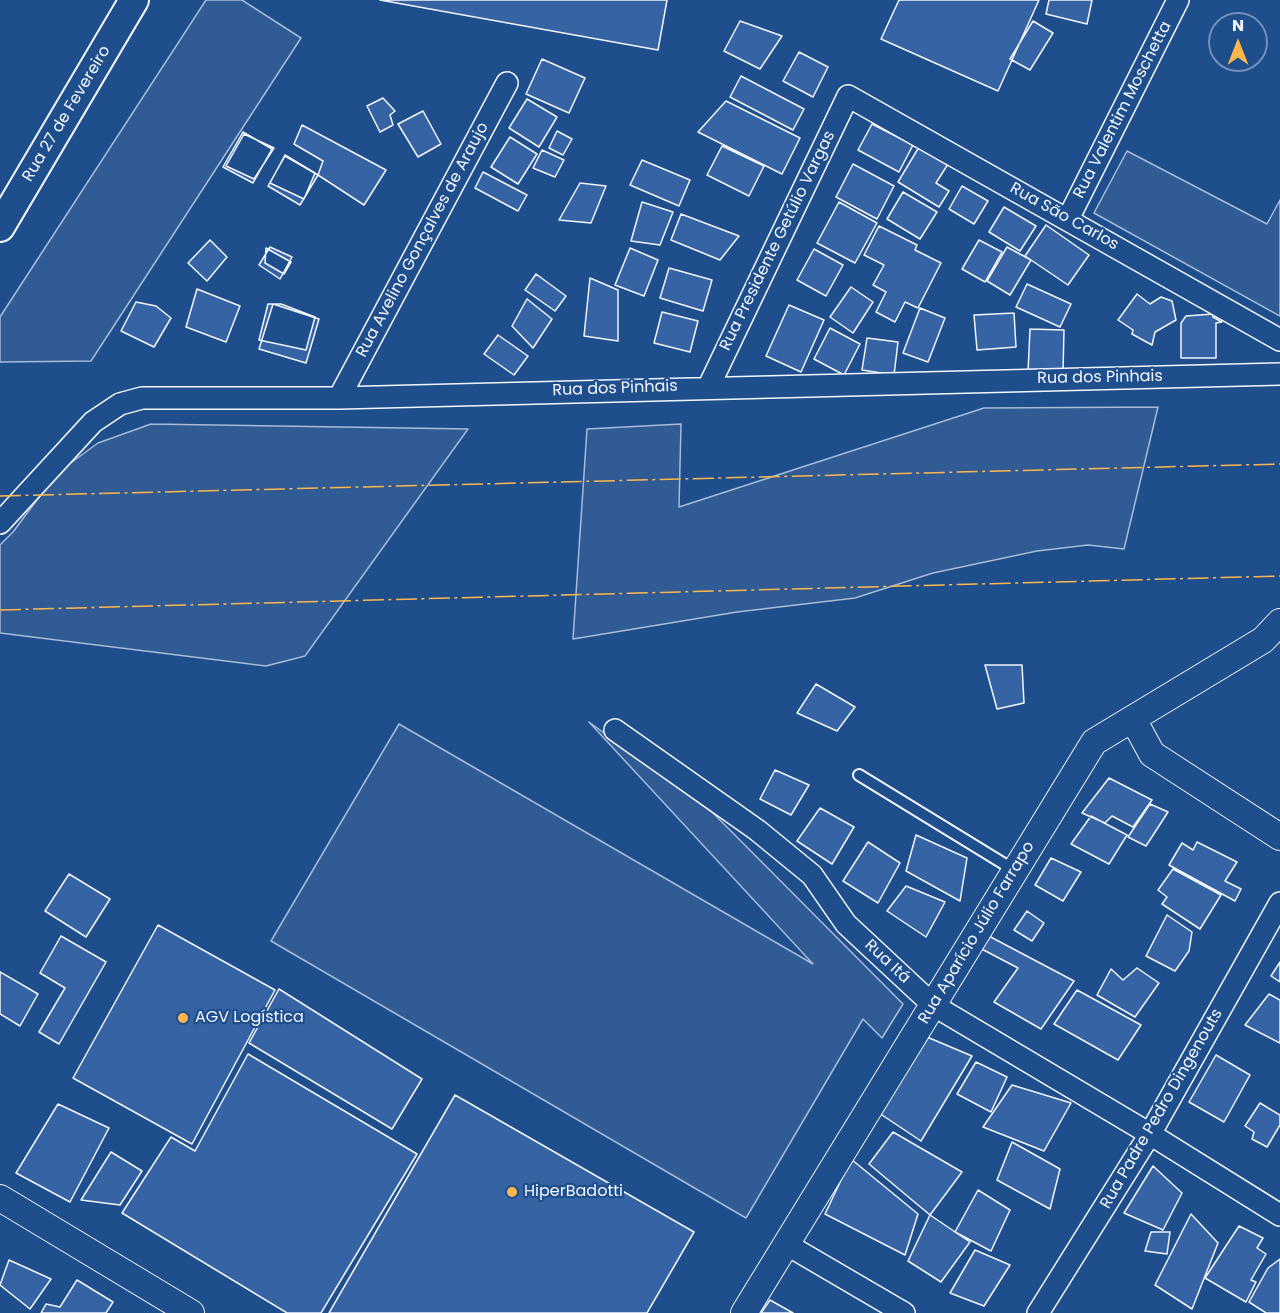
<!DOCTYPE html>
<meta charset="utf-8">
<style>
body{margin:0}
#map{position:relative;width:1280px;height:1313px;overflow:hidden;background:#1f4e8c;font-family:Poppins,sans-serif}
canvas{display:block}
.north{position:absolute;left:1208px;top:12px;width:60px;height:60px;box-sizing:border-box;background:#1f4e8c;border:2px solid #7391ba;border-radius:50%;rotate:0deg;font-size:16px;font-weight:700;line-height:24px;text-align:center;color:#f2f6ff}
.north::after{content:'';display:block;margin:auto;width:21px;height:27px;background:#ffb74d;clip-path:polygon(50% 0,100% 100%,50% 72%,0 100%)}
</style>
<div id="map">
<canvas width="1280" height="1313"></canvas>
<div class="north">N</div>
</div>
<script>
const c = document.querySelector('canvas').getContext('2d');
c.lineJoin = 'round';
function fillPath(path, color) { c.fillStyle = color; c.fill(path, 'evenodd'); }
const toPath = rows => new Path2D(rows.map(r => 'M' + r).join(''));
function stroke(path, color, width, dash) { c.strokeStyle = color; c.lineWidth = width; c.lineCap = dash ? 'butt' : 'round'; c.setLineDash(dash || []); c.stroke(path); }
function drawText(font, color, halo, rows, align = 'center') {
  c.font = font + ' Poppins,sans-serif'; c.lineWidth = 4.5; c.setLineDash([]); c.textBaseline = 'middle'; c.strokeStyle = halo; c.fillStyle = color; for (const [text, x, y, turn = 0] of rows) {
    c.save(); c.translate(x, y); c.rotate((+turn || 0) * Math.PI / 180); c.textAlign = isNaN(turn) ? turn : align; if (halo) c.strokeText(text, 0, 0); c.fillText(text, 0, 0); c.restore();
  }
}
const green = toPath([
 [206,0,242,0,301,38,91,361,0,362,0,317,206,0],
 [1127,151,1267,224,1280,200,1280,316,1094,213,1127,151],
 [1158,407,1124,549,1088,545,1037,551,933,573,855,598,737,612,573,639,587,429,681,424,679,507,984,408,1158,407],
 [151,424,468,429,305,656,266,666,0,633,0,545,13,532,57,473,98,443,151,424],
 [589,722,713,813,903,1004,882,1038,863,1019,746,1218,271,941,399,724,813,964,589,722]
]);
fillPath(green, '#305b95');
stroke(green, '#a8bbd7', 1.5);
const building = toPath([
 [380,0,667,0,658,50,380,0],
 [899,0,1039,0,998,91,881,39,899,0],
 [1049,0,1092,0,1087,24,1046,14,1049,0],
 [740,21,782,36,760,69,724,51,740,21],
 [1033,21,1053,33,1030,70,1010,59,1033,21],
 [799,52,828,67,813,97,783,81,799,52],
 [542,59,585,78,569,113,526,94,542,59],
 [741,76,804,109,793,130,730,97,741,76],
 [383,98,395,111,390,115,393,125,380,132,367,106,383,98],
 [527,99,557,117,539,147,509,128,527,99],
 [726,101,800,138,782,174,698,132,726,101],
 [423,111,441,144,418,157,398,124,423,111],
 [872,124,913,145,899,172,858,150,872,124],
 [302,125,386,170,364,205,318,175,323,161,294,144,302,125],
 [557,131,572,139,563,155,549,148,557,131],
 [243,132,272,149,253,183,223,167,243,132],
 [244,134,274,148,254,179,226,166,244,134],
 [510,137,537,154,518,184,491,167,510,137],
 [722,146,764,166,749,196,707,175,722,146],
 [919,147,948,164,936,183,949,191,939,207,898,182,919,147],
 [542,150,564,160,555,177,533,168,542,150],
 [285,155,315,173,304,199,270,183,285,155],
 [285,156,318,175,300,205,268,186,285,156],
 [642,160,690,180,679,206,630,185,642,160],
 [853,164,894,186,877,219,836,197,853,164],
 [483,172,527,195,518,211,475,188,483,172],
 [580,183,606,186,591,223,559,220,580,183],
 [962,186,988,201,974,224,949,209,962,186],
 [903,192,937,212,920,239,887,219,903,192],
 [642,202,673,212,660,245,631,241,642,202],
 [839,202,877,223,855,263,817,243,839,202],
 [1004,207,1036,226,1020,251,989,232,1004,207],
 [681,214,739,236,720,260,671,240,681,214],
 [1046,225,1089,255,1068,285,1025,256,1046,225],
 [879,226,917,245,915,250,941,263,918,308,905,302,895,322,876,312,886,292,873,285,884,265,864,255,879,226],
 [210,240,227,257,207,281,188,263,210,240],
 [979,240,1002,252,985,282,962,269,979,240],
 [270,247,292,257,280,279,259,265,270,247],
 [1007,247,1031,260,1010,295,987,281,1007,247],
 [266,248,291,262,284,274,265,263,266,248],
 [630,248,658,260,644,296,615,285,630,248],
 [814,249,843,265,826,296,797,280,814,249],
 [669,268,712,280,703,311,660,298,669,268],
 [536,274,566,296,555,311,525,290,536,274],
 [590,278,618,290,618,341,584,336,590,278],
 [1027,284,1071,304,1060,327,1016,307,1027,284],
 [851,287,873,302,853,333,830,317,851,287],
 [197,289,240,306,226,342,186,327,197,289],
 [1137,294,1150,304,1161,297,1172,301,1176,320,1155,332,1152,345,1132,334,1133,330,1118,320,1137,294],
 [527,299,552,319,533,348,512,326,527,299],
 [136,302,156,306,171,318,154,347,121,331,136,302],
 [268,304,281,304,315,317,306,350,259,340,268,304],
 [273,304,319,319,306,363,259,349,273,304],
 [789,305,824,320,801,372,766,356,789,305],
 [920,308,945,318,928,362,903,353,920,308],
 [662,312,698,321,690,352,654,343,662,312],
 [1014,313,1016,347,977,350,974,315,1014,313],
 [1213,314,1213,317,1222,322,1216,323,1216,358,1181,358,1181,323,1186,316,1213,314],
 [830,328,860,344,844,375,814,359,830,328],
 [1030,329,1064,330,1063,373,1028,372,1030,329],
 [498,335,528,356,514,375,484,354,498,335],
 [867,338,898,342,894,375,862,370,867,338],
 [985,665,1022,665,1024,703,997,709,985,665],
 [816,684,855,707,837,731,797,713,816,684],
 [775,770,809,785,791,815,760,799,775,770],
 [1109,778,1152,800,1133,827,1112,816,1105,823,1082,813,1109,778],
 [1150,804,1168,812,1146,846,1128,837,1150,804],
 [820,808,854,827,832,864,797,841,820,808],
 [1091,816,1127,835,1109,864,1071,844,1091,816],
 [916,835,967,858,960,901,906,871,916,835],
 [868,842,900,863,878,903,843,881,868,842],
 [1197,842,1237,862,1225,881,1241,889,1235,901,1169,865,1182,843,1193,850,1197,842],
 [1051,858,1081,872,1063,901,1035,885,1051,858],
 [1173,869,1221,895,1200,929,1162,904,1167,897,1158,890,1173,869],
 [69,874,110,899,86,937,45,911,69,874],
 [906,886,945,902,926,937,887,911,906,886],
 [1027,911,1044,923,1032,941,1014,930,1027,911],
 [1167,915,1192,932,1189,951,1175,971,1146,956,1167,915],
 [158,925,275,990,192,1144,73,1078,158,925],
 [985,934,1074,981,1041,1029,994,1002,1018,968,976,946,985,934],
 [61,936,106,962,59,1044,39,1032,65,988,40,973,61,936],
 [1280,962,1280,982,1271,976,1280,962],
 [1137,968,1159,983,1135,1017,1097,995,1111,969,1123,980,1137,968],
 [0,972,38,994,20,1026,0,1014,0,972],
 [279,989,422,1079,392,1129,249,1043,279,989],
 [1077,990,1141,1025,1118,1060,1054,1024,1077,990],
 [1269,994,1280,1000,1280,1043,1245,1025,1269,994],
 [927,1037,972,1056,921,1141,879,1113,927,1037],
 [248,1054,417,1154,321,1313,287,1313,122,1213,171,1137,195,1151,248,1054],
 [1216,1055,1250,1075,1224,1122,1189,1102,1216,1055],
 [976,1062,1007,1077,991,1112,957,1094,976,1062],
 [1012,1085,1071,1103,1044,1151,983,1127,1012,1085],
 [455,1095,694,1232,647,1313,329,1313,455,1095],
 [1260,1103,1280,1115,1280,1125,1267,1147,1252,1139,1254,1132,1245,1126,1260,1103],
 [58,1104,109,1128,70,1202,16,1173,58,1104],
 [893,1132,962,1172,930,1215,869,1164,893,1132],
 [1012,1142,1060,1169,1050,1209,997,1180,1012,1142],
 [111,1152,142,1171,120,1205,81,1200,111,1152],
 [851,1159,918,1214,905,1255,825,1214,851,1159],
 [1153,1166,1182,1193,1163,1230,1124,1213,1153,1166],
 [978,1190,1010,1210,991,1251,955,1232,978,1190],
 [1191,1214,1218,1243,1192,1309,1155,1285,1191,1214],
 [930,1215,970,1242,941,1282,908,1261,930,1215],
 [1239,1226,1263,1238,1257,1248,1266,1254,1251,1280,1256,1282,1246,1302,1205,1278,1239,1226],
 [1151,1232,1170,1232,1167,1254,1145,1251,1151,1232],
 [975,1250,1010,1265,984,1306,950,1293,975,1250],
 [1280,1259,1280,1313,1266,1313,1249,1302,1268,1268,1280,1259],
 [9,1260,51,1279,30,1309,0,1285,9,1260],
 [77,1280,113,1302,106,1313,41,1313,46,1304,60,1307,77,1280],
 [770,1300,793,1313,761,1313,770,1300]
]);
fillPath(building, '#3563a3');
stroke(building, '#f2f6ff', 1.5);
const service = toPath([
 [859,775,1014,870]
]);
const minor = toPath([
 [1068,219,1178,0],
 [709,386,848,96,1280,340],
 [339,398,507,83],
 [0,523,93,422,120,404,142,398,339,398,1280,374],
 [615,730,757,830,812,875,846,924,933,1005,1150,1134,1280,1215],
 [786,1244,904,1313],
 [1038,1313,1150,1134,1280,903]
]);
const tertiary = toPath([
 [1133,719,1152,754,1280,837],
 [0,1198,191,1313],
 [744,1313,1094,742,1263,640,1280,622]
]);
const secondary = toPath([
 [0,227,134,0]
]);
stroke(service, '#f2f6ff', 14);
stroke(minor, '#f2f6ff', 24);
stroke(tertiary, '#f2f6ff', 28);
stroke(secondary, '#f2f6ff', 32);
stroke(service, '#1f4e8c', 10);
stroke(minor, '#1f4e8c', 21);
stroke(tertiary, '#1f4e8c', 26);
stroke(secondary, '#1f4e8c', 28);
stroke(toPath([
 [0,496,1280,464],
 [0,610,1280,576]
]), '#ffb74d', 1.5, [21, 4.5, 3, 4.5]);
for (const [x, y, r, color] of [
 [183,1018,6,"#ffb74d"],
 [512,1192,6,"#ffb74d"]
]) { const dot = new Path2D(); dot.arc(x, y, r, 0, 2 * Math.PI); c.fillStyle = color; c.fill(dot); stroke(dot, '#1f4e8c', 2); }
drawText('16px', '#f2f6ff', '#1f4e8c', [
 ["Rua Valentim Moschetta",1123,110,-63],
 ["Rua 27 de Fevereiro",67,114,-59],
 ["Rua São Carlos",1064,217,29],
 ["Rua Avelino Gonçalves de Araujo",423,240,-62],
 ["Rua Presidente Getúlio Vargas",778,241,-64],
 ["Rua dos Pinhais",1100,378,-1],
 ["Rua dos Pinhais",615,389,-2],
 ["Rua Aparício Júlio Farrapo",977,933,-59],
 ["Rua Itá",887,962,43],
 ["Rua Padre Pedro Dingenouts",1162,1109,-60]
]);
drawText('16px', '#f2f6ff', '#1f4e8c', [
 ["AGV Logística",195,1018],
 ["HiperBadotti",524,1192]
], 'left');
</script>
